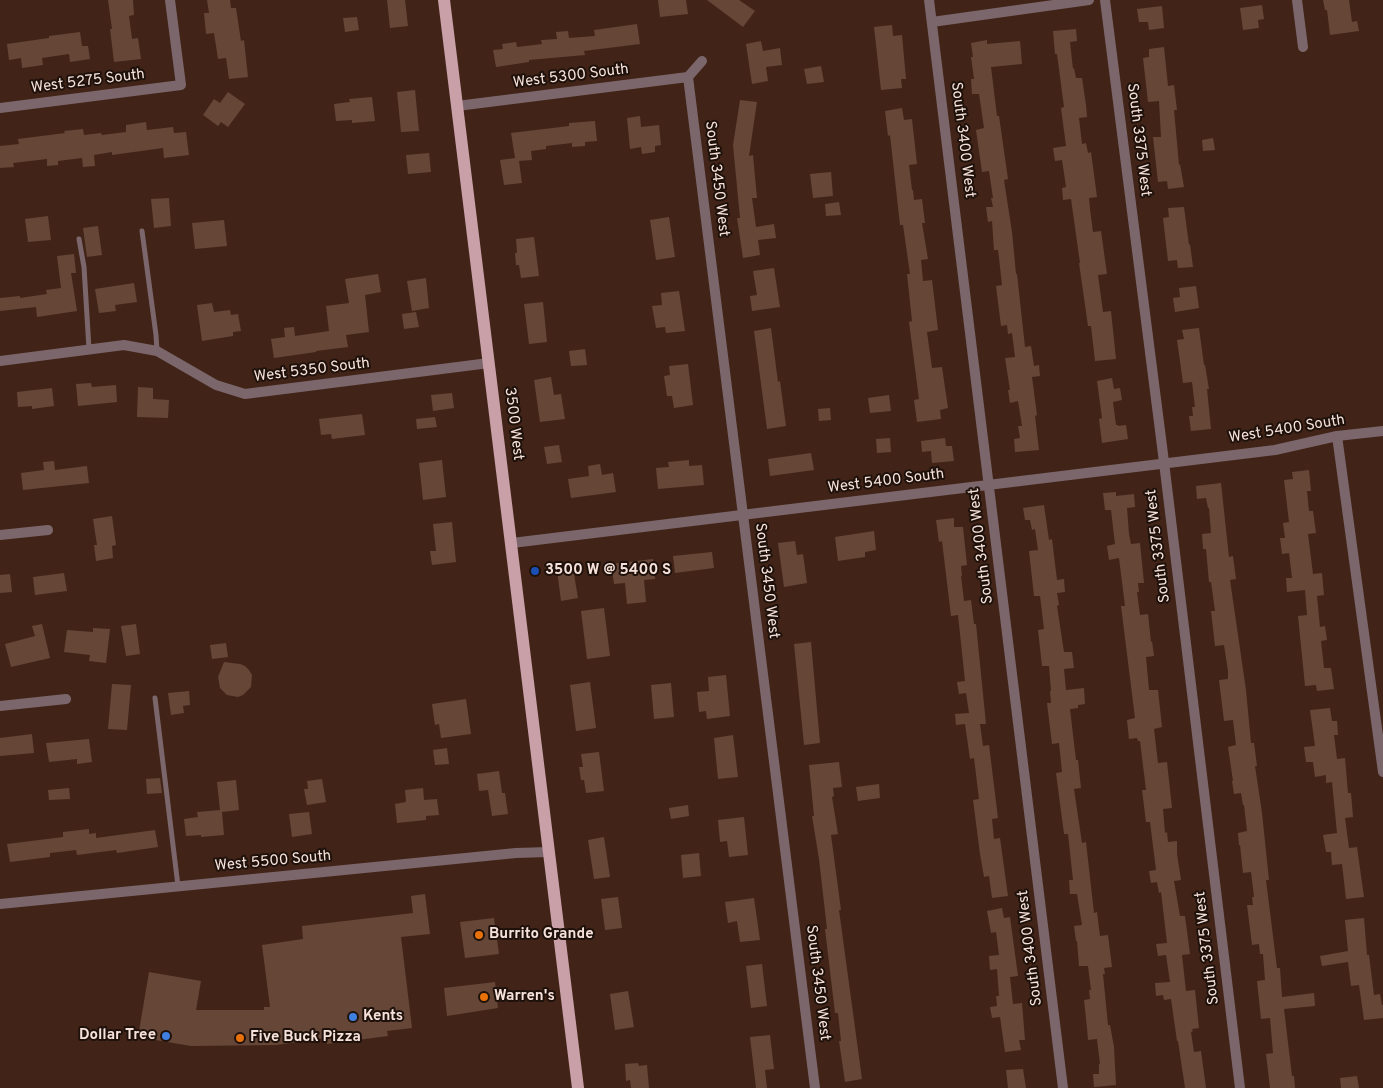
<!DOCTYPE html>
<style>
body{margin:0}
canvas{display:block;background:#412417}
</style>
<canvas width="1383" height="1088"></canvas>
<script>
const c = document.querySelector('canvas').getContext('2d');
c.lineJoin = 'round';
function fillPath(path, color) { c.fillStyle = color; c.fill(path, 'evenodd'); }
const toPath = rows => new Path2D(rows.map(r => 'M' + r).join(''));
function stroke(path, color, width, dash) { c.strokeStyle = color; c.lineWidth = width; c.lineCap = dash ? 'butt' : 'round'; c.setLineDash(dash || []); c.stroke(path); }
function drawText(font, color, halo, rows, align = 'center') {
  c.font = font + ' Overpass,sans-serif'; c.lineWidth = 4; c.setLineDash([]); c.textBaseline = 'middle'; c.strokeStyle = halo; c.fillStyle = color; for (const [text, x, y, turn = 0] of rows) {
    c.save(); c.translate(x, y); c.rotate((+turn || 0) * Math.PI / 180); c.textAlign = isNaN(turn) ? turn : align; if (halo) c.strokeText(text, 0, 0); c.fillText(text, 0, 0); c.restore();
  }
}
fillPath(toPath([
 [108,0,133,0,134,15,129,16,132,39,138,38,141,59,114,62,110,29,112,29],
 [207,0,230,0,231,8,236,8,241,41,244,40,248,77,229,79,226,58,218,59,214,33,206,34,204,13,209,13],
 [387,0,405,0,408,26,390,28],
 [658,0,686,0,688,14,660,17],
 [707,0,739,0,755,11,743,27],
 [1323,0,1349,0,1352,22,1357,21,1359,31,1330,35,1327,10,1325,10],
 [1262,5,1264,19,1258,20,1259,28,1243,30,1240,8],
 [1162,6,1164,28,1149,30,1148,22,1139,22,1137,9],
 [357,17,359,30,345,32,343,18],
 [637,24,640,44,584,51,585,55,529,60,529,62,496,67,493,50,503,49,502,44,516,42,517,47,542,44,541,40,557,39,556,32,568,31,569,38,595,36,594,30],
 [892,25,893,36,902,35,906,79,901,79,902,88,881,90,874,27],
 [1076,29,1077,41,1070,42,1073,69,1074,68,1076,78,1082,78,1086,105,1087,117,1079,118,1082,144,1086,143,1088,153,1091,152,1097,197,1089,198,1090,209,1093,232,1101,231,1107,274,1098,275,1103,312,1111,311,1116,359,1095,361,1091,326,1088,326,1079,263,1080,263,1071,199,1063,200,1062,188,1066,187,1062,160,1055,161,1053,148,1066,146,1061,108,1064,107,1057,54,1055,54,1053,31],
 [80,32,82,46,88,46,90,59,70,62,69,54,42,58,43,65,22,68,21,58,9,60,7,44,49,38,49,36],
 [987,40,987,44,1020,41,1022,64,991,67,997,116,999,116,1008,179,1004,180,1012,232,1016,274,1017,274,1025,347,1031,346,1034,366,1039,365,1040,376,1032,377,1037,415,1035,416,1039,450,1015,452,1014,439,1020,438,1018,426,1022,426,1018,401,1010,403,1008,390,1010,390,1005,358,1015,357,1012,333,1008,334,1007,325,1001,326,996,286,1002,285,999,258,998,250,994,250,992,221,988,222,986,207,993,207,991,198,993,198,989,171,982,172,976,130,984,128,979,94,972,94,971,79,974,79,971,57,973,57,971,43],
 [761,41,763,51,780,48,782,65,766,67,768,81,752,84,746,44],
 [1164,47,1168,86,1174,85,1177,110,1174,110,1179,165,1180,164,1184,187,1168,189,1167,181,1158,182,1153,137,1161,137,1159,101,1148,102,1143,58,1149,57,1149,49],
 [821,66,824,82,807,84,804,69],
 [415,90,419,131,401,132,397,92],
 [228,92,245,104,228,127,221,122,218,126,203,115,214,99,220,103],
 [372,97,375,121,352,123,352,120,336,121,334,104,350,102,349,99],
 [740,100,757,102,749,156,753,155,757,198,752,198,756,227,774,224,776,238,758,240,760,255,743,258,737,218,740,218,733,145],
 [902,108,904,120,912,119,917,164,909,165,912,190,913,190,914,200,922,199,925,223,922,223,928,259,921,260,923,281,932,280,938,330,927,332,932,368,942,367,948,408,940,410,941,419,917,422,914,400,919,399,909,322,912,321,907,274,910,274,903,225,900,225,890,135,888,136,885,111],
 [640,116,641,127,659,125,661,145,655,146,655,152,642,154,641,147,630,149,627,118],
 [595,121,597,141,585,142,585,146,572,147,572,143,546,146,546,149,531,151,532,160,519,161,522,183,504,185,500,160,515,158,511,133,569,126,569,123],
 [146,122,147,130,173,127,174,133,186,132,189,155,164,158,163,148,112,155,112,152,94,155,95,166,83,167,82,158,58,161,58,165,47,166,47,159,13,163,14,167,0,168,0,146,19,144,18,139,65,133,64,131,83,129,84,135,101,133,102,135,126,132,126,125],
 [1213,138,1215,150,1203,151,1202,140],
 [429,153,431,172,408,174,406,155],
 [831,172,833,196,813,198,810,174],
 [169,198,171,226,154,228,151,199],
 [839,202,841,215,826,216,825,204],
 [1184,207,1189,245,1190,244,1193,267,1178,268,1177,260,1168,261,1163,218,1169,217,1168,208],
 [48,216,51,240,28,242,25,219],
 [669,217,675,257,656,260,650,220],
 [224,220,227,246,195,249,192,223],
 [98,226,102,255,87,257,83,228],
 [534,237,539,276,521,278,519,265,516,265,515,253,517,253,516,239],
 [74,254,76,273,71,273,77,311,37,317,36,307,0,311,0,298,20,296,20,298,47,294,46,290,61,288,57,256],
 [774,268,780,307,752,311,750,296,757,295,753,271],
 [378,274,381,292,365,295,369,332,346,335,348,347,316,351,316,352,274,358,271,339,285,337,284,328,294,327,295,336,329,331,326,306,349,303,345,279],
 [426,278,429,308,412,311,407,281],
 [134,283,137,302,115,305,116,311,99,313,95,289],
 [1196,286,1199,308,1175,312,1173,298,1180,297,1179,288],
 [679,291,685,331,666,333,665,327,656,328,652,306,662,305,661,293],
 [543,302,547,342,529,344,524,304],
 [212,303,214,312,230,310,231,315,238,314,241,331,233,332,233,336,202,341,197,305],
 [416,312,419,327,404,329,402,314],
 [771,328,778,382,780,381,786,426,767,429,754,331],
 [1199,328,1204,365,1205,365,1209,389,1207,389,1211,429,1191,431,1189,416,1193,416,1192,407,1195,407,1192,382,1183,383,1177,340,1184,339,1182,330],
 [585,349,587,365,571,366,569,351],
 [688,364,693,405,674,408,672,396,667,396,664,376,670,375,669,366],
 [551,377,554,395,561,394,565,419,540,422,534,380],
 [1112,378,1114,389,1120,388,1122,400,1113,402,1116,425,1118,425,1118,426,1126,425,1128,439,1102,443,1099,419,1102,418,1097,381],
 [91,383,92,387,116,385,117,402,78,406,76,384],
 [138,387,153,388,153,399,169,400,168,418,137,417],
 [52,388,54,406,32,409,32,406,18,407,17,392],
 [452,393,454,408,433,411,431,395],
 [889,395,891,411,870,413,868,398],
 [830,408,831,420,819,421,818,409],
 [362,414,365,435,332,439,331,434,321,435,319,419],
 [435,417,437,427,417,429,416,419],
 [890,438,891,452,877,453,876,439],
 [945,438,946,446,952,446,954,461,932,463,931,451,922,452,921,441],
 [559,445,562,462,547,464,544,447],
 [811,453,814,470,770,476,768,459],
 [442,460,446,497,423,500,419,463],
 [689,460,689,466,702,465,704,485,658,489,656,468,669,467,668,462],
 [54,461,55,470,87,466,89,483,23,490,21,473,44,470,43,462],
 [600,464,602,475,613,473,616,492,571,498,568,479,589,476,588,466],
 [1309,470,1311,491,1307,491,1309,511,1313,511,1316,533,1308,534,1313,574,1322,573,1324,595,1317,596,1320,627,1325,626,1327,640,1321,641,1324,668,1331,668,1334,689,1317,691,1316,685,1305,686,1298,616,1307,615,1305,590,1287,592,1286,578,1292,578,1289,553,1282,554,1280,538,1285,538,1283,523,1289,522,1284,480,1293,479,1292,472],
 [1221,483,1229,557,1233,556,1236,579,1230,580,1246,690,1251,743,1254,743,1257,766,1255,766,1262,813,1269,880,1266,880,1277,968,1280,968,1282,997,1314,993,1315,1006,1284,1009,1292,1076,1294,1076,1295,1088,1270,1088,1266,1054,1273,1053,1270,1018,1261,1019,1257,981,1265,980,1263,954,1260,954,1259,944,1252,945,1247,905,1253,905,1252,897,1254,897,1251,872,1243,873,1240,845,1239,845,1238,833,1247,831,1244,805,1243,805,1241,793,1234,794,1232,781,1233,781,1228,747,1236,745,1233,720,1224,721,1219,680,1228,679,1228,671,1224,645,1215,646,1211,611,1215,611,1211,582,1209,582,1206,549,1203,549,1202,534,1211,533,1209,508,1208,508,1206,498,1197,499,1196,486],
 [1116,492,1116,496,1134,494,1135,507,1127,508,1129,534,1131,544,1140,543,1144,583,1138,583,1139,592,1137,592,1140,615,1148,614,1151,642,1152,641,1154,656,1146,657,1149,690,1158,690,1162,727,1154,729,1158,763,1167,762,1172,808,1163,809,1165,833,1167,832,1168,842,1177,841,1177,854,1181,880,1174,881,1180,916,1185,916,1190,954,1182,955,1186,991,1195,990,1199,1028,1192,1029,1193,1031,1191,1032,1194,1052,1201,1051,1206,1088,1185,1088,1178,1041,1177,1041,1171,999,1164,1000,1163,995,1156,996,1155,983,1170,982,1166,955,1158,956,1156,944,1167,943,1161,892,1159,893,1157,882,1151,883,1149,871,1156,870,1150,822,1146,822,1142,790,1146,790,1140,741,1138,741,1137,738,1129,739,1127,720,1135,718,1121,606,1125,606,1119,558,1109,560,1107,546,1115,544,1111,510,1105,510,1103,493],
 [1044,505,1049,540,1052,539,1057,580,1064,579,1065,592,1057,593,1059,605,1057,606,1064,652,1072,652,1074,668,1064,669,1066,690,1084,688,1085,704,1078,705,1078,708,1070,709,1076,760,1078,760,1081,788,1074,789,1082,843,1086,842,1094,913,1097,912,1100,936,1108,935,1112,967,1104,968,1105,974,1103,974,1108,1025,1110,1025,1114,1047,1116,1085,1094,1087,1093,1074,1099,1074,1099,1064,1100,1064,1097,1039,1088,1040,1087,1028,1084,1000,1090,999,1089,990,1091,990,1088,966,1079,966,1077,941,1076,941,1074,926,1082,925,1077,894,1070,894,1069,880,1073,880,1068,834,1064,834,1056,773,1062,772,1059,743,1052,744,1047,703,1051,703,1050,691,1051,691,1049,666,1042,666,1038,630,1044,629,1040,596,1034,596,1029,551,1038,550,1035,529,1032,530,1030,520,1025,520,1023,508],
 [112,516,116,545,112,546,113,558,96,561,94,545,97,545,93,519],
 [954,518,954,527,963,527,967,565,961,566,962,576,961,576,964,601,971,600,974,624,976,624,986,724,980,724,983,746,989,745,998,818,992,819,994,839,1000,838,1008,896,992,898,989,876,984,877,980,854,973,800,979,799,974,758,970,759,965,724,956,725,955,714,969,713,966,693,959,694,957,682,965,681,958,615,951,616,942,541,939,542,936,520],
 [452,522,456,562,432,565,430,551,436,551,433,524],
 [874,531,876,550,865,552,865,557,838,561,835,537],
 [795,541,797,555,803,554,807,583,784,587,778,543],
 [712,552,714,568,675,573,673,556],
 [653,559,655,579,644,580,646,602,627,604,625,583,614,584,611,564],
 [573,568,578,598,561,601,557,570],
 [64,573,67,591,35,595,33,577],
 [10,574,12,592,0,593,0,575],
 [604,608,610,656,587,659,581,611],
 [42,624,50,658,11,667,5,644,35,636,32,626],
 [136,624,140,654,126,656,121,626],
 [93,628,110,629,106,663,89,661,90,655,64,652,67,630,93,632],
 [811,642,820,743,804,745,794,644],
 [226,643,228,657,212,659,210,645],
 [224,662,240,664,245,666,249,670,252,675,251,687,243,695,238,697,227,695,220,688,218,677],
 [726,675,730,716,707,719,706,711,699,712,697,692,709,691,708,677],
 [590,682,596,728,576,731,570,685],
 [671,683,674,717,654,719,651,685],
 [112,684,131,685,127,730,108,729],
 [189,691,190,705,183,706,184,713,171,715,168,693],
 [466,699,471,734,441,738,439,724,435,725,432,704],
 [1330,708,1332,721,1337,721,1338,735,1334,735,1337,759,1345,758,1348,793,1351,793,1353,817,1345,818,1349,848,1357,847,1364,897,1346,899,1342,864,1332,865,1331,852,1326,852,1323,835,1337,833,1332,782,1326,783,1326,775,1315,777,1313,762,1306,762,1304,747,1315,746,1310,710],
 [32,734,34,753,0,756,0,738],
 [733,735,738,777,718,779,714,738],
 [89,739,92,762,77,764,77,759,49,762,46,743],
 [447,748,449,764,435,765,433,750],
 [599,752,604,791,586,793,584,780,581,780,579,767,583,767,581,754],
 [839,762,842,787,833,788,834,796,832,797,838,834,831,835,841,910,839,910,862,1079,845,1082,839,1041,841,1041,838,1013,835,1013,825,929,827,929,819,859,812,816,814,816,809,765],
 [499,771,502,793,505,793,508,814,492,816,488,790,479,791,477,774],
 [160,778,162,793,147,794,146,779],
 [322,779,326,802,307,805,304,789,308,789,307,781],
 [236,780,239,810,222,812,224,835,201,837,201,835,186,836,184,819,198,817,197,812,220,810,217,782],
 [879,784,880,798,858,801,856,787],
 [69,788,70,799,49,800,48,790],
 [423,788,424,800,437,799,439,815,426,816,426,820,397,823,395,804,406,802,405,790],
 [688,805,689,816,671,819,669,808],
 [309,812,312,834,292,837,289,814],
 [744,817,748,855,729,857,727,841,720,842,718,820],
 [89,829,89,834,96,833,96,838,155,830,158,847,117,853,116,850,77,855,76,850,50,853,50,857,10,862,7,844,63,837,63,832],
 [604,837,610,877,594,879,588,840],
 [699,853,701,876,683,878,681,855],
 [425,894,430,934,401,937,412,1028,387,1031,388,1036,327,1044,326,1038,276,1045,191,1046,138,1037,149,972,201,981,196,1010,264,1010,264,1007,270,1007,262,945,303,939,302,926,413,913,411,896],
 [618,897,622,928,605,930,601,899],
 [754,898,760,940,740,942,737,921,728,923,725,902],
 [1002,908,1004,918,1010,917,1018,976,1010,977,1013,1004,1022,1003,1025,1040,1019,1040,1021,1050,1005,1052,1000,1017,992,1018,990,1007,997,1006,996,996,999,996,997,969,990,970,989,956,999,955,996,932,991,933,987,911],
 [494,918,499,954,465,958,460,922],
 [1364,918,1367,955,1369,955,1374,995,1380,994,1382,1005,1383,1005,1383,1018,1364,1020,1359,985,1351,986,1348,962,1322,966,1320,956,1348,951,1345,920],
 [762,964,767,1006,751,1008,746,966],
 [495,982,498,1008,447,1016,444,988],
 [628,991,634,1027,615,1030,610,994],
 [770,1035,774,1069,765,1070,767,1088,756,1088,750,1037],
 [638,1063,639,1066,647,1065,649,1088,631,1088,630,1080,626,1081,625,1064],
 [1023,1069,1026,1088,1008,1088,1006,1070],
 [1357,1076,1359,1088,1341,1088,1340,1078]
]), '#654637');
stroke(toPath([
 [142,231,156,335,157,351],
 [79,239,84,267,89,349],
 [155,698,178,886]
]), '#7b666b', 5);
stroke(toPath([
 [929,0,1063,1088],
 [1105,0,1162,446,1240,1088],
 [1297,0,1303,47],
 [932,22,1089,0],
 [688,77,815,1088],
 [688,77,702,61],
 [457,106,688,77],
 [0,108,181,85,170,0],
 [0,361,124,345,157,351,216,385,245,394,489,363],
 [1337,436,1383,772],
 [0,535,48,530],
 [512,543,1275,450,1337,436,1383,431],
 [0,706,66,699],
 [0,904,516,853,549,852]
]), '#7b666b', 10);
stroke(toPath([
 [444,0,578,1088]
]), '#c99fa8', 12);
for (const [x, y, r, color] of [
 [535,571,5,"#1a4fb4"],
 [479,935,5,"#e8710a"],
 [484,997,5,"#e8710a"],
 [353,1017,5,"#3f7fe0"],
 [166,1036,5,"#3f7fe0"],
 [240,1038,5,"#e8710a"]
]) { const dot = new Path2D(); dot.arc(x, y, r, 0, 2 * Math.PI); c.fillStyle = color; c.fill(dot); stroke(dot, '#1e110b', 2); }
drawText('15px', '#f6e2da', '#1e110b', [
 ["West 5300 South",571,77,-7],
 ["West 5275 South",88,82,-7],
 ["South 3400 West",962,140,83],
 ["South 3375 West",1138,140,83],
 ["South 3450 West",716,179,83],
 ["West 5350 South",312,371,-7],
 ["3500 West",513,424,83],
 ["West 5400 South",1287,430,-9],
 ["West 5400 South",886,482,-7],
 ["South 3400 West",982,546,-97],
 ["South 3375 West",1159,546,-97],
 ["South 3450 West",766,581,83],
 ["West 5500 South",273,862,-5],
 ["South 3400 West",1031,948,-97],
 ["South 3375 West",1208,948,-97],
 ["South 3450 West",817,983,83]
]);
drawText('bold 15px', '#f6e2da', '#1e110b', [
 ["3500 W @ 5400 S",545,571],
 ["Burrito Grande",489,935],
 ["Warren's",494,997],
 ["Kents",363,1017],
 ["Dollar Tree",156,1036,"right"],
 ["Five Buck Pizza",250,1038]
], 'left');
</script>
